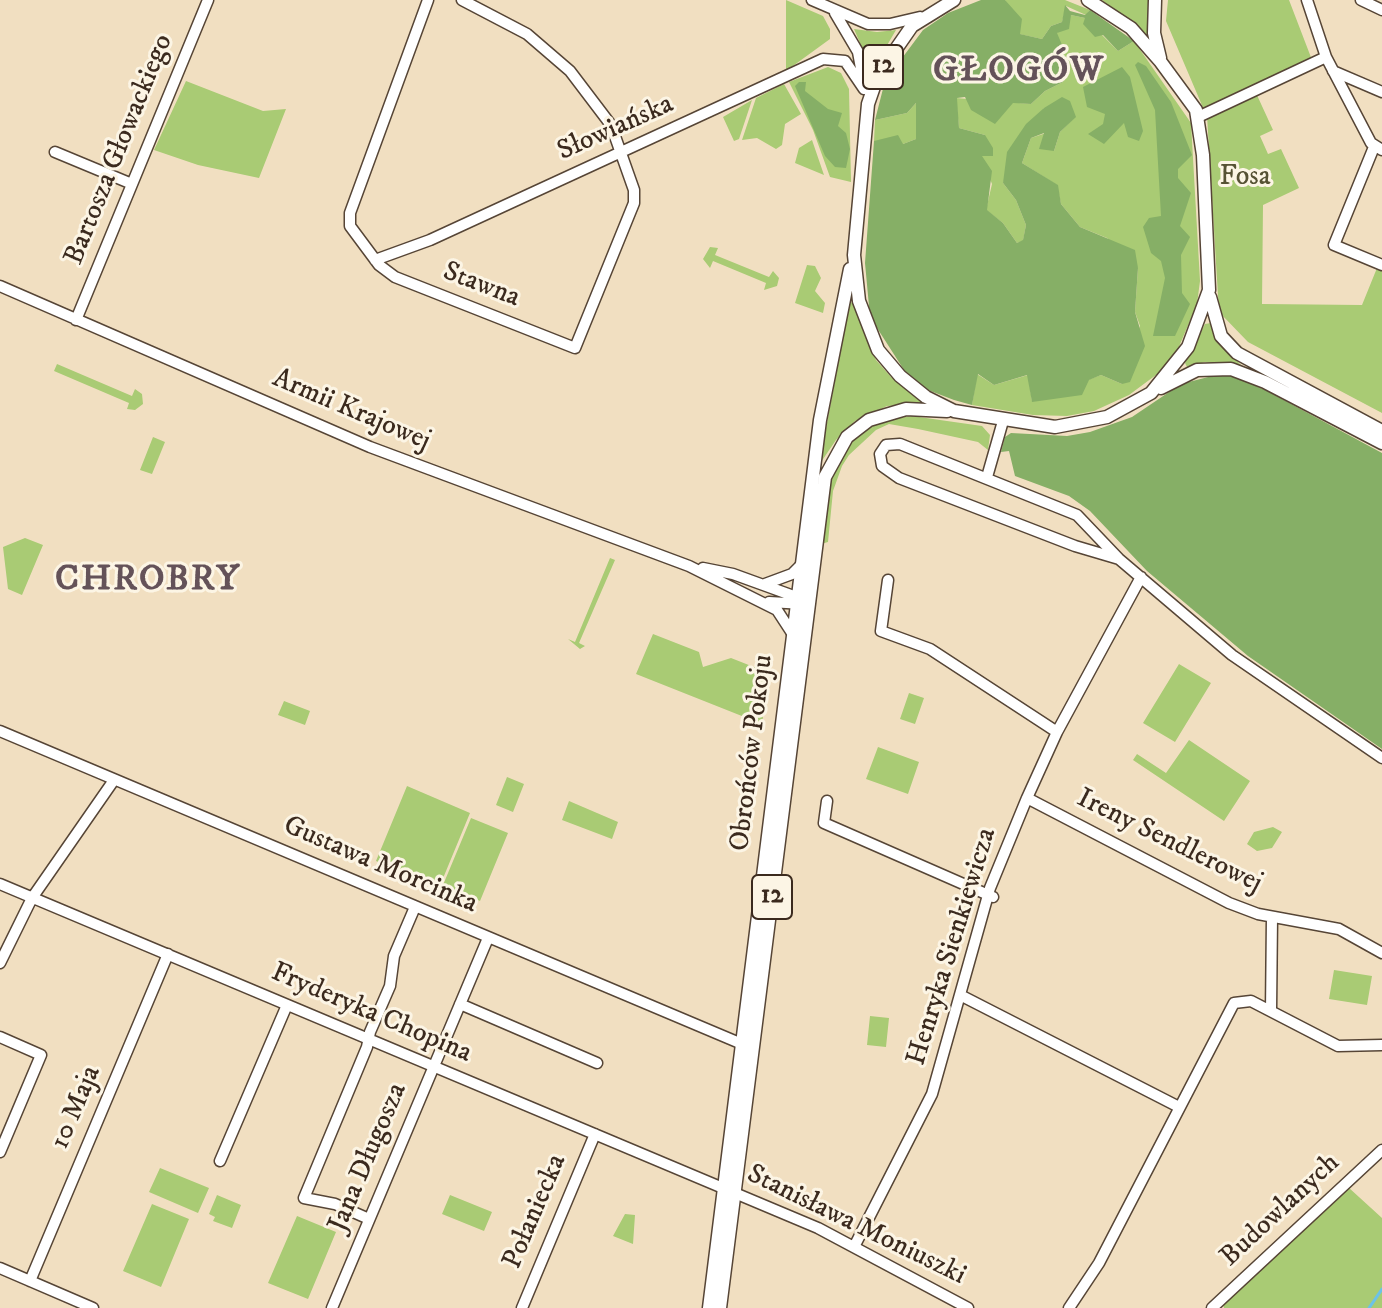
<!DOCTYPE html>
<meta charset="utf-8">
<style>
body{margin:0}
canvas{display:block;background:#f1dfc1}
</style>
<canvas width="1382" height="1308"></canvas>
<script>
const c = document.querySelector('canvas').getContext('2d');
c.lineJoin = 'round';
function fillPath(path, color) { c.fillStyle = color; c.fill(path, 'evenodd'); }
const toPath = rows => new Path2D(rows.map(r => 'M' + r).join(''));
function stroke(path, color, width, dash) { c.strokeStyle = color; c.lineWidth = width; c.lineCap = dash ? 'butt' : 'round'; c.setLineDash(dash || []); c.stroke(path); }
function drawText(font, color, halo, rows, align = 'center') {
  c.font = font + ' "IM FELL DW Pica",serif'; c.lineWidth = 6; c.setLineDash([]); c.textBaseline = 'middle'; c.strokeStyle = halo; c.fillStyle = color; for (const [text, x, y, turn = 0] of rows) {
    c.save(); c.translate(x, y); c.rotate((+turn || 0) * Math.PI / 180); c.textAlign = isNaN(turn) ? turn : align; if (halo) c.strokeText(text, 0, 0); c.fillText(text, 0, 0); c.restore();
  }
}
fillPath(toPath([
 [786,0,823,16,830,29,830,39,786,71],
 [1005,0,1065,0,1090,10,1086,15,1066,6,1062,22,1051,26,1042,39,1019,34],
 [1102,0,1148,0,1148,33,1146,36],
 [1168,0,1289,0,1312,60,1204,110,1166,21],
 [1071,15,1085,18,1118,51,1134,41,1191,123,1200,281,1197,304,1178,349,1160,372,1129,395,1094,411,1067,416,1033,415,972,405,977,374,994,385,1028,375,1032,401,1101,375,1122,384,1140,326,1135,312,1138,268,1107,238,1080,227,1061,204,1057,185,1022,163,1031,138,1046,133,1054,151,1060,132,1075,117,1044,108,1003,183,1016,200,1026,225,1023,241,1017,243,1003,223,986,210,992,184,981,156,985,135,959,128,956,98,1031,104,1045,91,1063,82,1056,57,1057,33],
 [854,29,877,32,896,30,872,71],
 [828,67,841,73,849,89,851,182,830,177,813,130,789,82],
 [186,81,263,111,286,109,259,178,198,165,154,150],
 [784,84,801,114,785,124,782,145,776,149,757,138,742,140,756,98],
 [1256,93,1273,130,1260,136,1268,154,1281,149,1299,188,1263,205,1262,304,1362,305,1377,268,1382,271,1382,413,1248,342,1219,312,1207,116],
 [752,100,739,139,734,141,723,117],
 [917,102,916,139,903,144,874,141,875,120,907,113],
 [812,140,824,175,795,163,799,148],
 [710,247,718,248,715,255,769,277,773,271,779,278,777,286,764,290,766,283,713,261,710,268,703,259],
 [807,265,815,266,821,278,815,291,825,303,823,313,795,303],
 [850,302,853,303,876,360,891,377,926,404,887,406,855,421,836,440,819,465],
 [1211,323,1216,340,1243,367,1205,362,1187,367,1185,363,1205,324],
 [57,364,132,396,135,389,142,394,143,404,135,410,127,409,129,403,54,371],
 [912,416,982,426,990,435,988,450,978,442,918,429,889,424,876,430,849,455,842,466,833,491,828,542,821,544,831,474,849,444,879,421],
 [153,437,165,442,152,474,140,470],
 [25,538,43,545,22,595,8,589,3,547],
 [610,558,615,560,579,643,585,646,580,649,568,639,575,642],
 [653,634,699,652,703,667,731,658,769,673,762,724,636,674],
 [1179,664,1211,683,1175,742,1143,723],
 [909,693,924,698,915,724,900,719],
 [284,701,310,711,305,725,278,715],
 [1189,740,1250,781,1224,821,1133,760,1137,754,1166,773],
 [878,747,919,762,908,794,866,779],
 [507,777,524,784,513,812,496,805],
 [407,786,470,813,439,888,376,861],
 [569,801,618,822,612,839,562,820],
 [471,818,508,833,480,901,443,885],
 [1273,827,1282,832,1272,848,1257,851,1247,844,1254,832],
 [1334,970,1372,976,1367,1005,1329,999],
 [870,1016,889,1018,886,1047,867,1045],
 [160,1168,209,1188,198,1213,149,1192],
 [1348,1187,1382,1218,1382,1308,1224,1308,1223,1304],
 [217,1195,241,1205,232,1228,213,1221,215,1217,209,1214],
 [450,1195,492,1212,484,1231,442,1214],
 [152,1204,189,1219,161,1287,123,1271],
 [625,1214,635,1215,633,1244,613,1236],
 [297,1216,336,1232,308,1299,268,1283]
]), '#a9cb74');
fillPath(toPath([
 [981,0,1005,0,1022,19,1020,34,1042,39,1051,26,1062,22,1065,5,1070,11,1085,15,1090,10,1134,41,1118,51,1103,35,1095,37,1083,24,1085,18,1071,15,1069,29,1057,33,1065,52,1056,57,1063,82,1045,91,1031,104,1013,103,995,124,971,110,965,97,957,98,959,128,985,135,993,148,993,156,982,156,992,171,987,210,1003,223,1017,243,1023,240,1026,225,1016,200,1003,183,1007,152,1026,124,1044,108,1062,97,1070,101,1076,117,1060,132,1054,151,1039,149,1044,133,1031,138,1022,163,1058,185,1061,204,1080,227,1135,250,1138,268,1135,312,1145,346,1130,382,1122,384,1101,375,1089,380,1082,395,1032,402,1027,375,994,385,978,374,972,405,954,400,928,390,904,370,870,317,865,263,874,141,898,135,903,144,916,139,916,103,907,113,875,120,885,81,923,30,948,13],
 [1138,62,1146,66,1171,102,1192,155,1178,169,1178,178,1191,193,1180,226,1190,237,1181,255,1182,293,1190,304,1175,336,1153,336,1165,278,1161,261,1151,253,1143,227,1149,218,1161,216,1155,110,1135,65],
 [1122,67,1130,77,1143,131,1139,141,1128,137,1124,123,1104,144,1088,134,1103,124,1105,114,1087,107,1083,87],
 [799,82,806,82,805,91,828,109,842,113,838,126,846,133,850,149,846,168,835,167,825,156,795,86],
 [1216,375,1234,376,1267,391,1382,453,1382,749,1248,656,1147,571,1090,511,1069,496,1015,476,1009,451,1001,452,1005,437,1011,433,1067,436,1090,432,1132,417,1181,384]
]), '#86af66');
stroke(toPath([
 [1369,1308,1382,1289]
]), '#6bc2e8', 3);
const minor = toPath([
 [428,0,350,213,350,226,379,265,395,277,575,348,634,203,634,190,611,125,570,71,527,34,462,0],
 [812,0,868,24,890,24,920,17],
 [1307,0,1326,57,1371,143,1382,150],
 [1361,0,1382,10],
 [835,13,858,52,863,79],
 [1333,71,1382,92],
 [1198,117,1326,57],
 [1374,147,1334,245,1382,265],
 [55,152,132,184],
 [375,260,430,240,823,59,845,61,864,89],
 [0,286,370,447,689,566,777,610,792,633],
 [76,320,208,0],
 [987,477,1003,421],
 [1119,559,1075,546,899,478,882,466,880,454,886,445,900,444,1077,515,1119,559,1232,655,1382,758],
 [703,568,733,574,802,599],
 [888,580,881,631,930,649,1057,732],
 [765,584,792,574,802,564],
 [769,602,804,604],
 [0,731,742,1044],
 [1027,798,1229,903,1258,914,1339,929,1382,953],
 [827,801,824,823,993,897],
 [0,884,818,1228,968,1308],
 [0,963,32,898,114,780],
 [962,996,1179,1107],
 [460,1004,597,1063],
 [1271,1011,1272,917],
 [0,1037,41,1055,0,1152],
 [220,1161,287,1005],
 [369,1219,335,1204,304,1198,367,1047,370,1032,390,986,394,956,415,907],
 [855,1245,932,1094,990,888,1027,798,1057,732,1141,577],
 [0,1268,93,1308],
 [30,1281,168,954],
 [332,1308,488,938],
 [522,1308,595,1134],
 [1069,1308,1099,1263,1234,1003,1251,1001,1338,1046,1382,1045],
 [1212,1308,1382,1150]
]);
const major = toPath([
 [954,0,912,26,878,75,868,104,854,255,859,301,878,350,900,376,926,397,954,411,1055,427,1107,417,1151,393,1188,347,1209,290,1203,155,1196,110,1160,61,1131,28,1088,0],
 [1155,0,1154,33,1160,58],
 [1210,297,1221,336,1237,353,1382,431],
 [1161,388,1197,370,1231,369,1265,382,1382,443],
 [709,1308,820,420,850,269],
 [720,1308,825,477,847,437,869,420,906,409,947,411]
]);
stroke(minor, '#564536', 13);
stroke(major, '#564536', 15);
stroke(minor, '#fff', 10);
stroke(major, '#fff', 12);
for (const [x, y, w] of [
 [883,67,40],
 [772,897,40]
]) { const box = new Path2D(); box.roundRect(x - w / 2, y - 22, w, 44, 6); c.fillStyle = '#fcf5e5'; c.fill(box); stroke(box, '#3b2a1e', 2); }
drawText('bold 26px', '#3b2a1e', null, [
 ["12",883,67],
 ["12",772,897]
]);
drawText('28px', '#3b2a1e', '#fcf5e5', [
 ["Słowiańska",616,129,-24],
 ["Bartosza Głowackiego",120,150,-68],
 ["Stawna",481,286,21],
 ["Armii Krajowej",351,411,23],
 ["Obrońców Pokoju",753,753,-83],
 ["Ireny Sendlerowej",1169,842,26],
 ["Gustawa Morcinka",380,866,23],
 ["Henryka Sienkiewicza",953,947,-73],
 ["Fryderyka Chopina",371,1014,23],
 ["10 Maja",77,1108,-67],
 ["Jana Długosza",369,1158,-67],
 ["Budowlanych",1281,1211,-43],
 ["Połaniecka",536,1212,-67],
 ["Stanisława Moniuszki",856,1226,26]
]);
drawText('28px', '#565234', '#fcf5e5', [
 ["Fosa",1245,178]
]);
c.letterSpacing = '2px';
drawText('bold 36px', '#645259', '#fcf5e5', [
 ["GŁOGÓW",1019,73],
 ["CHROBRY",148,582]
]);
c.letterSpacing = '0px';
</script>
